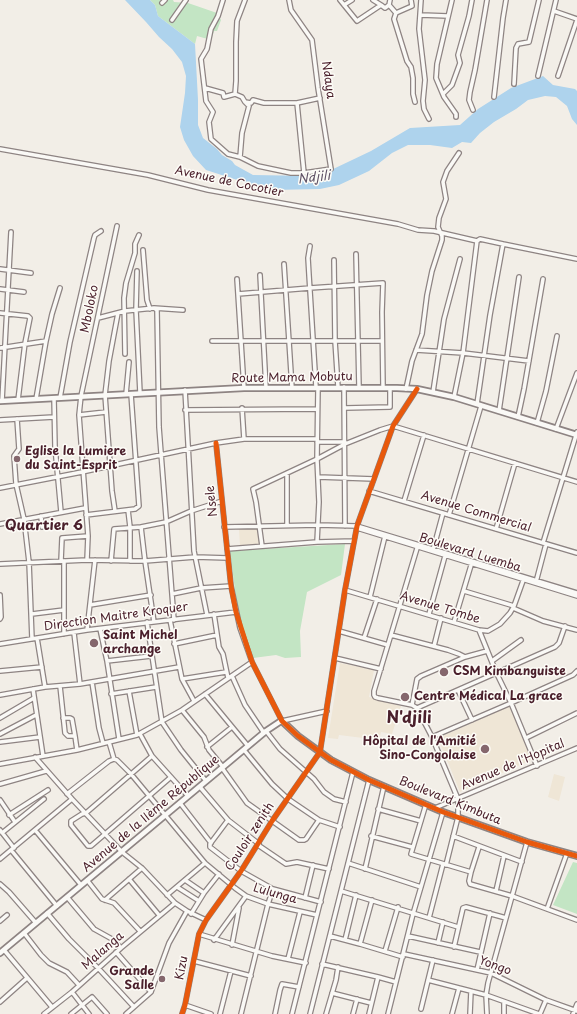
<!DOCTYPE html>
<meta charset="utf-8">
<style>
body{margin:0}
canvas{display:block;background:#f2eee7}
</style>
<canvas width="577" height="1014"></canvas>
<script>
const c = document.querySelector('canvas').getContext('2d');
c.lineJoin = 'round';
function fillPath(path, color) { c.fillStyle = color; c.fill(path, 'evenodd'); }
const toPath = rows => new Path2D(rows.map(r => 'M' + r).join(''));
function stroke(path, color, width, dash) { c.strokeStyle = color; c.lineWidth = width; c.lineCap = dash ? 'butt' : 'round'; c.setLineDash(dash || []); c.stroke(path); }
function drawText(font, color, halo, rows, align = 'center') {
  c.font = font + ' "Playpen Sans",sans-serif'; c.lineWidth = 3; c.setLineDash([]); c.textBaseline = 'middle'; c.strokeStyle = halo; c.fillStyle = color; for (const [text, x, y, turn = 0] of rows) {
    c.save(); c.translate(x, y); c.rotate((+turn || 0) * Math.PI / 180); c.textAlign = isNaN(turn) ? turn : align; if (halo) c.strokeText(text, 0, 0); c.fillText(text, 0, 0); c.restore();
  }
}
fillPath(toPath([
 [258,528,260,544,240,546,239,529],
 [340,663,374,670,369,697,401,706,392,734,381,732,379,740,339,735,338,739,328,738],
 [510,706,531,760,460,792,438,738],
 [554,774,565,777,559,801,548,797]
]), '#efe6d6');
fillPath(toPath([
 [150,0,173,0,174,2,188,3,217,13,221,20,217,31,214,31,211,40,197,36,195,44,158,16,155,5],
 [345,544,341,575,307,592,300,631,301,657,285,658,276,655,253,658,242,630,237,606,230,551],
 [573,862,577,863,577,914,553,905]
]), '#c3e5c4');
fillPath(toPath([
 [125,0,150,0,155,5,158,16,195,44,198,100,198,125,203,138,217,149,222,155,232,161,235,165,253,175,312,176,329,171,371,151,410,128,460,125,478,109,511,88,543,76,553,85,575,89,577,91,577,125,572,119,567,106,556,97,545,96,528,100,516,109,494,122,480,133,471,143,462,142,452,148,430,145,408,145,392,153,369,171,339,185,320,189,273,190,256,186,206,170,193,156,184,140,180,127,185,93,186,76,182,62,172,49,159,37,146,22]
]), '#aed3ed');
const minor = toPath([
 [223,0,218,16,211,29,207,49,201,59,206,101,213,112,209,122,211,139,228,154,240,157,258,166,291,173,304,173,331,169,318,88,312,40,291,10,289,0],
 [340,0,357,21,381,5,385,8,389,5],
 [373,0,381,5],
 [390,0,389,5,396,13,412,6,411,0],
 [421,0,419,29,425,80,423,101,424,109,429,119],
 [452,0,437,64,436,78,444,97,456,114,456,117],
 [162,3,165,0],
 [344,5,352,0],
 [554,11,577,19],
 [396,13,394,19,407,61,411,67,413,78,413,94,415,102],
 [421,15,448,16],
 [172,20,186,0],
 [538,76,556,0],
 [558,76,577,20],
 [514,84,516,48,518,44,529,42,539,0],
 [205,88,223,93,224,97,235,94,242,97,245,102,251,103,253,100,264,103,297,103,320,98],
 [235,94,236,81,236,42,237,21,245,0],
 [443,94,452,85,460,63,458,55,469,16,472,0],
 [494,97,503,18,506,0],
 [297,103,304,173],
 [473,110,469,100,470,92,475,70,487,0],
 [0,149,148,175,208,190,398,224,418,230,434,231,477,241],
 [240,157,242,133,249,106,245,102],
 [310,246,308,258,309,275,316,387],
 [143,250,147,300,150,309],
 [356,254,359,387],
 [334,260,335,341,338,387],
 [284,264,292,388],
 [0,269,31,273],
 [137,271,136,310,140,393],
 [260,275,266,388],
 [237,279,244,388],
 [0,289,24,292],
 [238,294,310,288,383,283,382,312,383,387],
 [154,308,183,310],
 [0,313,28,316,30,318,25,343,18,400],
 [98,318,125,311,154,308,157,310,159,427,174,620],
 [212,341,382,341],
 [0,348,46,341],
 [416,350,463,353,529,361],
 [125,354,124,298,126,283,135,253,135,244,139,235],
 [344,387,345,526],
 [406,389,412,361,422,334,427,295,432,271,442,240,442,236,438,227,439,218,446,199,443,182,447,171,459,153],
 [185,390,194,551,207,615],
 [433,392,444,319,460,259],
 [126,394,129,362],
 [454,397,463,353,477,241,480,239,503,244],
 [54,398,55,447,61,512],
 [60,398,70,342,94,238,95,235,101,231],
 [36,399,46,341,52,314,60,288],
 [2,401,11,232],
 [477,404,490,315,503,244,577,259],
 [242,408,244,439],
 [345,408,390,407,390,388],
 [185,410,317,409],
 [499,411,519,277],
 [79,415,106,412],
 [518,417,524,389,543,279],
 [17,419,19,449,14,456,16,484,24,519,29,562,32,639],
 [0,420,54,417],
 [537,423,546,391,557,336],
 [556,429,577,373],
 [317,442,345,442],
 [216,443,231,586,240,628,252,662,282,721,327,711],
 [318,477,374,479],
 [0,488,82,472,216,443,244,439,317,439],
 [369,491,577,553],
 [404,501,424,435],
 [128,510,130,527,130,561],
 [115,511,112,491,105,395,109,361,118,313],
 [86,515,135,509,139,506,131,394],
 [449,515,481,406],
 [41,516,42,527],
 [0,524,85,508],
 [287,525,287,473],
 [141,527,166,522,191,511,222,501],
 [224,527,318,525,357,526,577,593],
 [357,528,577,596],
 [496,529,515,463],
 [317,542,319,502,317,459,318,388],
 [543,543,577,432],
 [418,545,374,691,374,695,375,697,378,698,412,705,417,708,432,737,458,799,458,817,446,865],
 [262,546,256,502,253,489,317,459,345,444,380,430,393,426,577,482],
 [227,549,317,542,354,541],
 [433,550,443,513],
 [87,560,88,536,79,415,81,396,117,226],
 [61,561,62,538,88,536],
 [64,561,64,634],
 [111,561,114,529,141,527,145,561,154,622],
 [0,564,87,560,145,561,195,557,228,558],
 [536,582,546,544],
 [345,590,479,630,488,631,500,624,510,613,514,606,524,578],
 [464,591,514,606],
 [172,594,201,588,231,586],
 [0,595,1,617,0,619],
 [370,597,385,536],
 [90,605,151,595],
 [513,608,543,621,577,630],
 [32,614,64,610],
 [214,614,219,647,223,654,228,678],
 [429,614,445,556],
 [170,620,182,679,194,701],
 [147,622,162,722,181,750,206,781],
 [454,622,472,562],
 [100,629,107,661,119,739],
 [87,630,95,560],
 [479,630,496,672,511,703,537,766],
 [339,631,388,645],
 [74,633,80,684],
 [391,635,448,650,459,654,465,657],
 [37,638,45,687],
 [364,638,377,599],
 [0,644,87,630,236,612],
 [174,644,217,635],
 [434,646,441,618],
 [335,658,381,669],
 [107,661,151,656],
 [492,661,521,640],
 [0,671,42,667],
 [232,676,245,705,264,733],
 [182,679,226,672],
 [92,682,99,728,103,743],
 [60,686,65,733,68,736,75,736,77,750],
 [33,689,43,756],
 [458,690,472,720],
 [129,691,137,735],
 [111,694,156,687],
 [205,694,248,746],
 [0,695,45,687,80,684,179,667],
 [412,705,417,679,421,676,465,657,487,651],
 [417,708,555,647,559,643,565,626],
 [182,710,204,737,209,750,223,767],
 [0,718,34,698],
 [63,718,70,718,72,719,75,736],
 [266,731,280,749,314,779,324,792,334,799,346,802],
 [0,734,36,715],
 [140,734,152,756,188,796],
 [432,737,511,703,573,675,577,671],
 [526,738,577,713],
 [0,742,40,737],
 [109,742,114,759,117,760,131,774,205,863,235,888,246,896,268,904,317,915],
 [207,747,232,727],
 [244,750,272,784,288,799,319,820,340,827],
 [152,756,86,813,82,814,71,821,71,825,88,846,91,846,105,834,171,777],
 [35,757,72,799,122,852,142,868,175,903,187,911,206,920],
 [0,764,77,750,137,735,182,710,252,662],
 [222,768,247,803,299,840,304,840,306,839,319,820],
 [0,784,46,771],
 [200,787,228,820,259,844],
 [67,794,109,761,114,759],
 [0,800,15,822],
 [180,803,211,843],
 [426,804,411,854,471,872],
 [435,808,577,748],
 [378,809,421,821],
 [9,815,48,790],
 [228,820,210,844,210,847,241,871,273,889,321,902],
 [0,830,14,848],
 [35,830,81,885],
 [2,833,44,799],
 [371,836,412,847],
 [453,836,522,862],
 [258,845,286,864,297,862,329,869],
 [479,847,471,872,469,881,470,884,512,896,577,920],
 [11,850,57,906],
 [0,859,72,799],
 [348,863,421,887],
 [365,869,384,786],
 [129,879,159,915],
 [87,880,102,899,114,903,140,931],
 [185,880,204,893],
 [0,884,9,892,36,923],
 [177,887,199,901],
 [341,891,458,927],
 [496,891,504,856],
 [167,895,205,863],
 [67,897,94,929,112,939,121,948],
 [305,898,313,865],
 [105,900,142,868],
 [547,909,567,853],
 [47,913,69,939,98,968,134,1007],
 [191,914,204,893,219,874],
 [429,918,443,864],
 [0,921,7,915],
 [24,933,41,955,49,963,67,972,79,985],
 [199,934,272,956,306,963],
 [330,936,360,944,403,957],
 [408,936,480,952],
 [214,940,246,896],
 [345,940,356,895],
 [438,943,443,922],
 [360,944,372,900],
 [232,945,239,908],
 [454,947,463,908,466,907,506,918],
 [4,950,52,1007],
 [385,951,398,907],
 [116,952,151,992],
 [404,954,491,973,546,1000,577,1011],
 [288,959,300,912],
 [194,961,251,976],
 [322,964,378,977,396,982],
 [477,970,490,913],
 [428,980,486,995,539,1014],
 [72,992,89,1014],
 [332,993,371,1003],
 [0,1002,27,978],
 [504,1002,504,1014],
 [185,1005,211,1014],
 [421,1009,433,960],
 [44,1014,72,992,121,948,175,903],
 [71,1014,92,997,107,1014],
 [126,1014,151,992,169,943,187,911],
 [182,1014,185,1005,199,934,206,920,241,871,272,821,320,752,345,590,357,526,393,426,417,389],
 [220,1014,231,971],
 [241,1014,268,904,273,889],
 [275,1014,280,990,282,984,299,987],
 [292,1014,353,772],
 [310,1014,369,780],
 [326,1014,336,980,338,967],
 [353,1014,357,999],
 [369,1014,378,977],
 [388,1014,413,914,443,812],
 [452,1014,459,988],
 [470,1014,471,991],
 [487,1014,486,995,488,983,527,842],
 [540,1014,546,1000],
 [573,1014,577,1004]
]);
const tertiary = toPath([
 [0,401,244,388,397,388,417,389,454,397,577,435],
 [0,953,223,767,266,731,281,721,282,721,298,736,331,760,369,780,443,812,527,842,577,856]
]);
stroke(minor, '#8e8483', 6);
stroke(tertiary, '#8e8483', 8);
stroke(minor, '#faf9f6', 3.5);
stroke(tertiary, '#faf9f6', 4.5);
stroke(toPath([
 [216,443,231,586,236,612,252,662,282,721,298,736,331,760,369,780,443,812,527,842,577,856],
 [182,1014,185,1005,199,934,206,920,241,871,272,821,320,752,345,590,357,526,393,426,417,389]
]), '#e8590c', 5);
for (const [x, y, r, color] of [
 [17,459,4,"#85676d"],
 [94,643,5,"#85676d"],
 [444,672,5,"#85676d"],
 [405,697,5,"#85676d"],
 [485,749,5,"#85676d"],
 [162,979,4,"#85676d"]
]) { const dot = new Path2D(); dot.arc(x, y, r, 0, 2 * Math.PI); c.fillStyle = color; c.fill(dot); stroke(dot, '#fdfcf7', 1.5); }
drawText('12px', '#4a1f2b', '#fdfcf7', [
 ["Ndaya",328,80,82],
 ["Avenue de Cocotier",229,182,12],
 ["Mboloko",90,309,-78],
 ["Route Mama Mobutu",292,378,-1],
 ["Nsele",212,501,-96],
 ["Avenue Commercial",476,512,17],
 ["Boulevard Luemba",470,553,17],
 ["Avenue Tombe",440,608,17],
 ["Direction Maitre Kroquer",116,617,-8],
 ["Avenue de l'Hopital",513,765,-23],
 ["Boulevard Kimbuta",450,801,22],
 ["Avenue de la IIème République",151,814,-40],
 ["Couloir zenith",250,837,-57],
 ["Lulunga",275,894,16],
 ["Malanga",103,951,-41],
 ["Yongo",495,966,20],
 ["Kizu",182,968,-79]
]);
drawText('bold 12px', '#4a1f2b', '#fdfcf7', [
 ["Eglise la Lumiere",25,452],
 ["du Saint-Esprit",25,466],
 ["Saint Michel",103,636],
 ["archange",103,650],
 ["CSM Kimbanguiste",453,672],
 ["Centre Médical La grace",414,697],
 ["Hôpital de l'Amitié",476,742,"right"],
 ["Sino-Congolaise",476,756,"right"],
 ["Grande",154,972,"right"],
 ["Salle",154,986,"right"]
], 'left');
drawText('italic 13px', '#5f5266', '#fdfcf7', [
 ["Ndjili",314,178,-7]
]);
drawText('bold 14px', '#4a1f2b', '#fdfcf7', [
 ["Quartier 6",44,526]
]);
drawText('bold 16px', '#4a1f2b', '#fdfcf7', [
 ["N'djili",409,719]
]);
</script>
